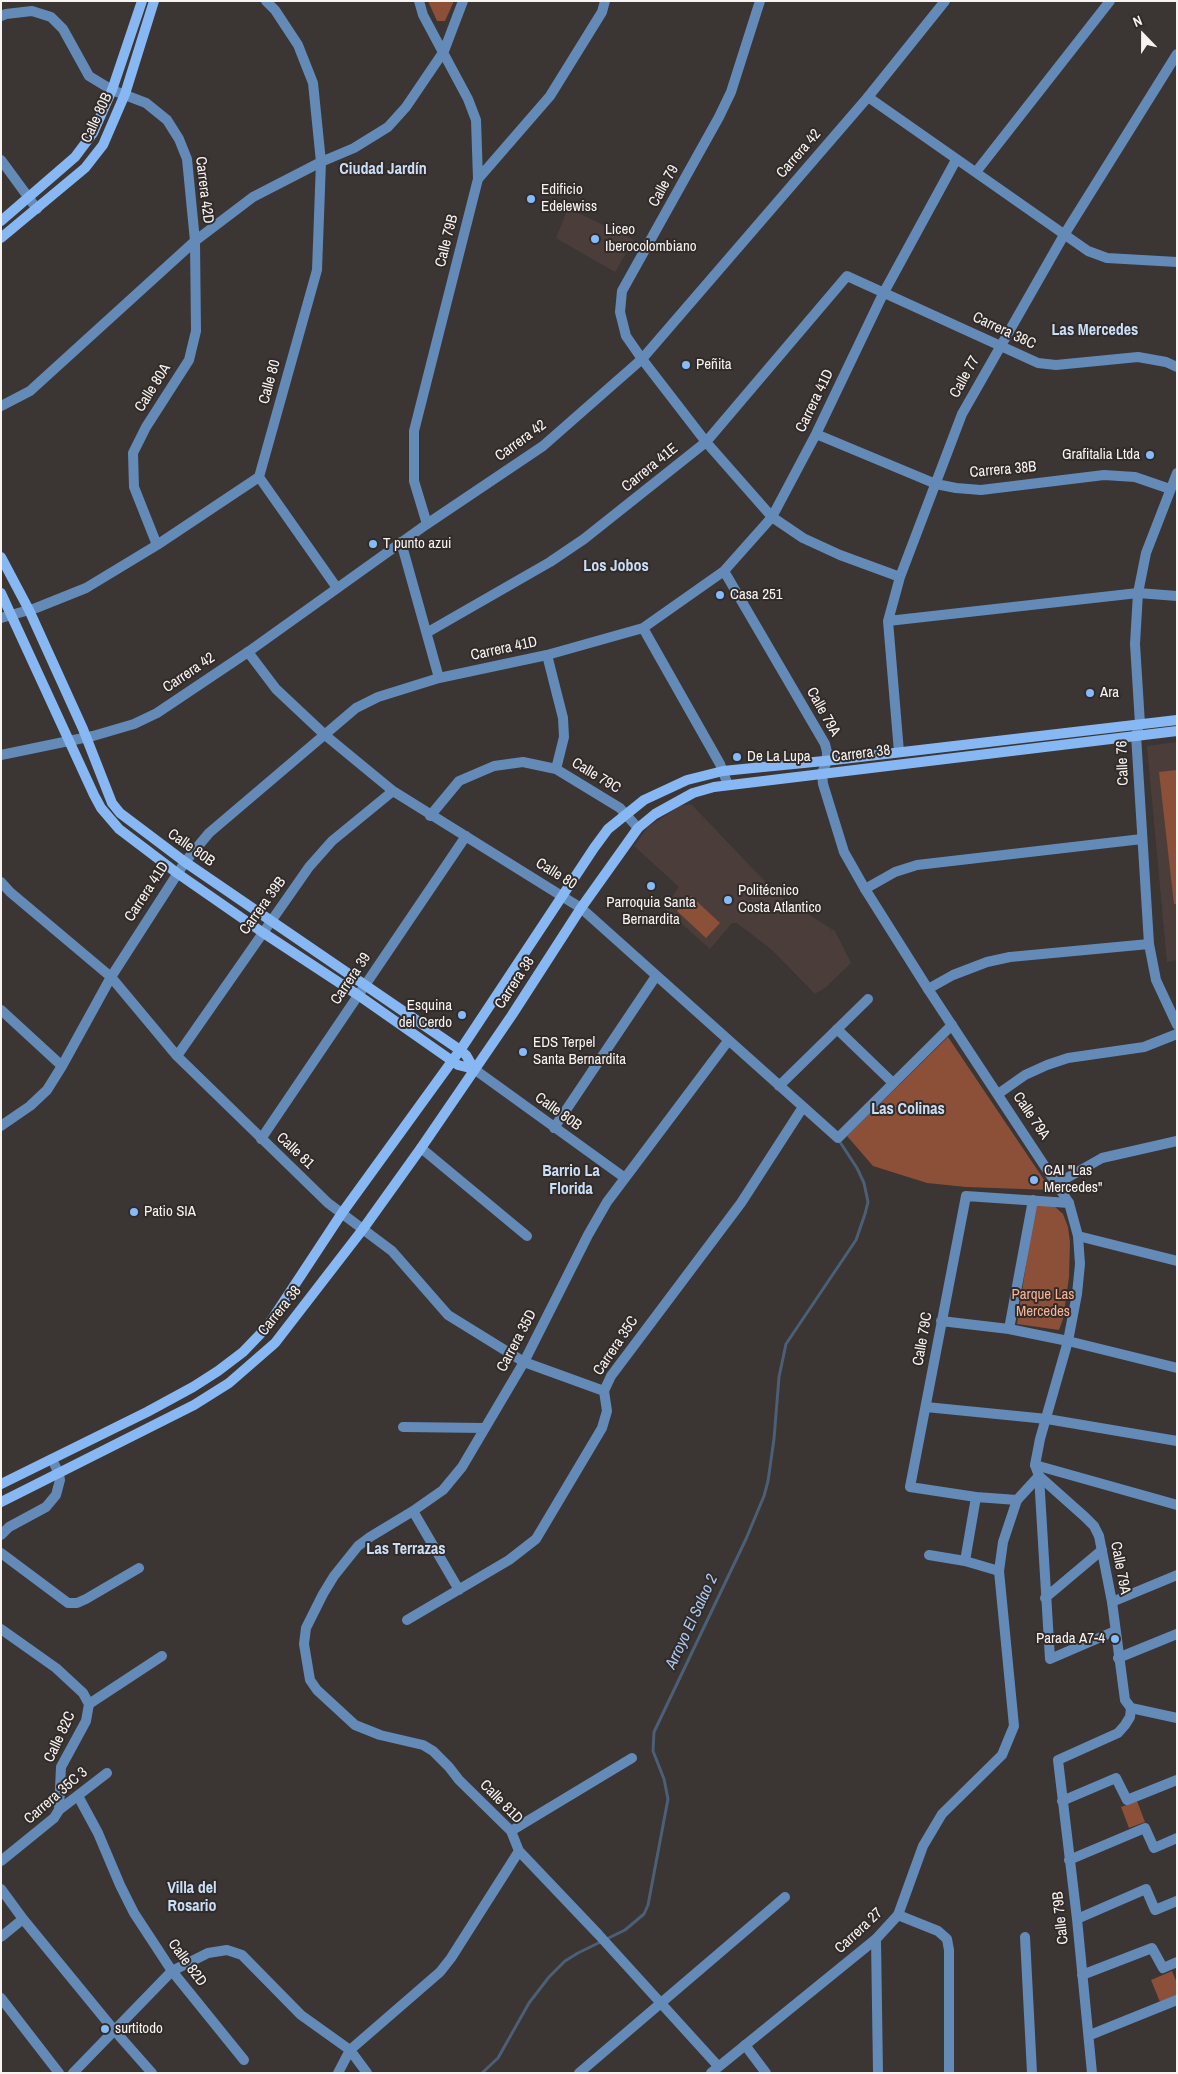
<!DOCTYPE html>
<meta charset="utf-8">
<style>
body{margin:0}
#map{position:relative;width:1178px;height:2074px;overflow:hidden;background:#3b3533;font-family:"Archivo Narrow",sans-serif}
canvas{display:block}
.frame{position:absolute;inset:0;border:2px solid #f7f3f1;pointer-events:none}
.north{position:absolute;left:1118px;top:10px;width:50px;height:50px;-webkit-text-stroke:4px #312b29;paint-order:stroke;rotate:338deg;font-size:14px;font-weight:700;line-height:20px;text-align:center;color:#f7f3f1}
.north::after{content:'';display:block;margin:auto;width:18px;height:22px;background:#f7f3f1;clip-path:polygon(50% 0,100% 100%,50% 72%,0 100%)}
</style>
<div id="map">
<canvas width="1178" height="2074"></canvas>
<div class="frame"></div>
<div class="north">N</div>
</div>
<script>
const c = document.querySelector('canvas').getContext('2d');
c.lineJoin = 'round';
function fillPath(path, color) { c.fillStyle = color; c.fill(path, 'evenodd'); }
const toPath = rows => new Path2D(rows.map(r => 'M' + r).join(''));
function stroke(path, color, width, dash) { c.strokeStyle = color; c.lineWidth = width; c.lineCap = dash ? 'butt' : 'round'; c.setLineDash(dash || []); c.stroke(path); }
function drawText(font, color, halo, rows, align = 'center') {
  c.font = font + ' "Archivo Narrow",sans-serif'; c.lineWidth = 4; c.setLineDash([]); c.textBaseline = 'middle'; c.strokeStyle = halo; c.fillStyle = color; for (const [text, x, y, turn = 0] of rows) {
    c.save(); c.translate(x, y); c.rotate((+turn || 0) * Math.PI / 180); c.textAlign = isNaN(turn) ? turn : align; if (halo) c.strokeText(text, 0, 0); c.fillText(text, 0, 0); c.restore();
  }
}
fillPath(toPath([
 [568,208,634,240,615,272,556,238],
 [1177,742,1177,960,1167,962,1147,746],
 [691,804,779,896,835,931,851,963,826,987,815,994,772,950,737,923,732,923,710,949,664,908,679,887,634,846,648,827,680,806]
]), '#4b3e3a');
fillPath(toPath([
 [428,1,454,1,445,21,437,21],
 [1177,770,1177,904,1174,904,1159,772],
 [691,896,720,923,706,938,677,911],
 [948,1037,989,1098,1051,1190,966,1187,927,1183,873,1166,847,1136],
 [1035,1205,1053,1205,1063,1214,1068,1227,1070,1242,1069,1277,1063,1319,1059,1330,1017,1324],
 [1137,1801,1145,1822,1129,1828,1121,1807],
 [1172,1971,1177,1983,1177,1995,1160,2002,1151,1980]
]), '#8c4f38');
stroke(toPath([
 [482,2073,498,2058,529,2003,549,1977,565,1961,578,1953,625,1930,644,1914,648,1905,668,1799,664,1779,653,1751,654,1732,746,1539,764,1496,768,1481,774,1439,779,1377,786,1344,856,1240,865,1214,868,1202,864,1183,857,1168,838,1139]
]), '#4b5f76', 3);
stroke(toPath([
 [419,1,423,15,468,99,476,120,478,179],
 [760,1,731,92,719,117,622,291,620,312,626,336,642,359,706,442,772,517,803,538,840,555,900,577],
 [1,16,6,14,32,11,51,17,63,29,89,76,112,90,146,103,167,120,179,139,187,159,195,241,196,331,189,360,146,427,133,453,134,487,157,545],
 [868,97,1088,251,1107,258,1177,262],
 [1,160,37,209],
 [976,172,1110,1],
 [1,406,30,391,195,241,253,197,321,162,354,148,388,127,406,107,444,51,463,1],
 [816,434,936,484,956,488,981,490,1104,475,1135,477,1170,489],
 [259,477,317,270,321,162,313,83,298,45,275,10,266,1],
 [259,477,337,588],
 [427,524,414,481,414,431,478,179,550,96,602,12,605,1],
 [401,542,439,678],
 [724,571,825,744,827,752,827,761],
 [1,618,36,608,86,588,157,545,259,477],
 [888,621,1138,593,1177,596],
 [643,628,720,764,728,785],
 [428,632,550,562,584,539,706,442,847,276,1038,363,1056,365,1138,357,1166,362,1177,367],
 [248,652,276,689,325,735,393,791,581,908,838,1138,952,1025],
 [547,655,563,718,564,737,556,769],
 [1138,729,1136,735,1149,944,1156,980,1177,1025],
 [899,752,888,621,900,577,962,414,1064,235,1177,54],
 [430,816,459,781,494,766,523,762,556,769,620,808,638,828],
 [1,882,10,892,111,977,177,1056,328,1203,392,1251,448,1315,524,1362,604,1391],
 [865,889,895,872,917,865,1142,839],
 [928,989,953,975,987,962,1010,957,1149,944],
 [1,1010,62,1066],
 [837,1029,893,1083],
 [177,1056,309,867,332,841,393,791],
 [474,1069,625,1178],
 [779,1086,868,999],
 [998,1094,1025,1075,1047,1065,1068,1058,1144,1047,1177,1034],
 [1,1126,30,1106,47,1090,62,1066,111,977,185,862,209,833,356,708,378,697,439,678,547,655,643,628,724,571,772,517,816,434,883,294,956,160],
 [554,1128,656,976],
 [261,1139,466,836],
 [421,1148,527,1236],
 [1058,1183,1102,1158,1177,1141],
 [1078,1236,1177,1261],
 [941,1321,1009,1329,1068,1341,1177,1368],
 [1009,1329,1033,1200],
 [926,1407,1047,1419,1177,1441],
 [403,1427,485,1428],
 [1035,1465,1177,1505],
 [1039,1476,1050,1659,1115,1631],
 [1017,1500,976,1497,910,1487,966,1196,1069,1203],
 [413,1511,459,1590],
 [1,1553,68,1603,77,1603,86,1599,139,1568],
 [929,1555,965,1561,999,1571],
 [965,1561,976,1497],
 [1045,1598,1102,1550],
 [1112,1602,1177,1575],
 [407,1620,509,1560,536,1539,602,1428,607,1411,604,1391,611,1376,741,1203,803,1107],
 [1118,1658,1177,1634],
 [89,1704,162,1656],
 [78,1796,98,1833,120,1885,134,1913,172,1971,244,2060],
 [1062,1801,1116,1778,1127,1800,1177,1780],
 [59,1810,107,1773],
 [511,1831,632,1758],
 [1069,1860,1145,1828,1154,1848,1177,1838],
 [1,1889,23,1919,114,2030,152,2073],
 [898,1915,938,1931,947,1939,949,1950,949,2073],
 [1077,1919,1146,1889,1155,1910,1177,1901],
 [1,1937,23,1919],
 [1025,1937,1032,2073],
 [876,1939,878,2073],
 [1082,1975,1152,1948,1163,1968,1177,1962],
 [1,1998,59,2073],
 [1090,2035,1177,2000],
 [745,2045,766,2073],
 [718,2066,598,1934,519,1851,511,1831,459,1780,449,1767,433,1751,423,1745,380,1735,355,1725,317,1690,310,1680,304,1644,306,1628,323,1594,334,1576,358,1546,370,1537,413,1511,443,1490,462,1467,524,1362,588,1235,607,1202,728,1041],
 [73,2073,172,1971,208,1953,227,1950,242,1955,301,2015,350,2050,367,2073],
 [338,2073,350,2050,440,1972,451,1958,519,1851],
 [579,2073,785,1897],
 [1092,2073,1077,1919,1058,1760,1118,1733,1125,1725,1130,1717,1131,1708]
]), '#648ab8', 10);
stroke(toPath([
 [1140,724,1135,644,1138,593,1146,553,1177,473],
 [1,755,93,736,134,724,157,713,248,652,427,524,543,446,642,359,868,97,945,1],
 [827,761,822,773,823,784,844,852,865,889,928,989,1069,1203,1078,1236,1080,1264,1077,1294,1068,1341,1040,1439,1035,1465,1039,1476,1085,1517,1094,1526,1099,1536,1112,1602,1125,1700,1131,1708,1177,1718],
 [1,1535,9,1527,46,1507,56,1495,60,1480,59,1474,52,1459],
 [1,1629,56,1668,83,1693,89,1704,86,1721,61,1767,59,1810,54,1818,1,1861],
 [711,2073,876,1939,898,1915,923,1846,942,1814,1002,1755,1014,1726,999,1571,1003,1542,1017,1500,1039,1476]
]), '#648ab8', 10);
stroke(toPath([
 [1,221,75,157,93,133,112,90,142,1],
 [1,238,85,168,103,145,125,94,154,1],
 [1,557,29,610,83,729,112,803,120,813,185,862,460,1050,466,1055,474,1069],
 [1,593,94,795,101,808,119,829,177,873,262,932,358,995,458,1065,474,1069],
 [1,1484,147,1412,193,1387,218,1371,243,1352,267,1327,342,1213,463,1046,594,848,608,829,644,800,687,780,723,771,834,760,1177,720],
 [1,1502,194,1405,229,1383,275,1343,363,1229,421,1148,512,1015,581,908,638,828,655,814,693,793,714,787,1177,731]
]), '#87b8f3', 10);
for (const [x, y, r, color] of [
 [531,199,5,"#86bbfb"],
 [595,239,5,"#86bbfb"],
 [686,365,5,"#86bbfb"],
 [1150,455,5,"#86bbfb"],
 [373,544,5,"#86bbfb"],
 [720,595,5,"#86bbfb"],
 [1090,693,5,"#86bbfb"],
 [737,757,5,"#86bbfb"],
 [651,886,5,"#86bbfb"],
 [728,900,5,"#86bbfb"],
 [462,1015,5,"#86bbfb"],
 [523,1052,5,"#86bbfb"],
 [1034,1180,5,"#86bbfb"],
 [134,1212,5,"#86bbfb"],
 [1115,1639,5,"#86bbfb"],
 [105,2029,5,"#86bbfb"]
]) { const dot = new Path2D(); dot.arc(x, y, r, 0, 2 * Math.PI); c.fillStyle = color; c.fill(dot); stroke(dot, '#312b29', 2); }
drawText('15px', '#f7f3f1', '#312b29', [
 ["Calle 80B",97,118,-65],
 ["Carrera 42",799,154,-49],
 ["Calle 79",664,186,-61],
 ["Carrera 42D",204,190,83],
 ["Calle 79B",447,241,-76],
 ["Carrera 38C",1004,331,25],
 ["Calle 77",965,377,-61],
 ["Calle 80",270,382,-75],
 ["Calle 80A",153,388,-58],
 ["Carrera 41D",815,401,-64],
 ["Carrera 42",521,441,-36],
 ["Carrera 41E",650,468,-39],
 ["Carrera 38B",1003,470,-5],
 ["Carrera 41D",504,649,-12],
 ["Carrera 42",189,673,-34],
 ["Calle 79A",823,712,61],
 ["Carrera 38",861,754,-7],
 ["Calle 76",1123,763,-92],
 ["Calle 79C",596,776,31],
 ["Calle 80B",191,848,35],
 ["Calle 80",556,874,32],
 ["Carrera 41D",147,892,-57],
 ["Carrera 39B",263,906,-54],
 ["Carrera 39",351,979,-56],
 ["Carrera 38",515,983,-57],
 ["Calle 80B",558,1112,36],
 ["Calle 79A",1031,1116,56],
 ["Calle 81",295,1151,43],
 ["Carrera 38",280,1311,-51],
 ["Calle 79C",923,1339,-80],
 ["Carrera 35D",517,1341,-62],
 ["Carrera 35C",616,1346,-56],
 ["Calle 79A",1120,1568,79],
 ["Calle 82C",60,1737,-65],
 ["Carrera 35C 3",56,1796,-41],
 ["Calle 81D",501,1802,46],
 ["Calle 79B",1061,1918,-96],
 ["Carrera 27",859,1931,-43],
 ["Calle 82D",187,1963,54]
]);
drawText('15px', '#f7f3f1', '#312b29', [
 ["Edificio",541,190],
 ["Edelewiss",541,207],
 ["Liceo",605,230],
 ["Iberocolombiano",605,247],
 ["Peñita",696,365],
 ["Grafitalia Ltda",1140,455,"right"],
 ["T punto azui",383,544],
 ["Casa 251",730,595],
 ["Ara",1100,693],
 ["De La Lupa",747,757],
 ["Politécnico",738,891],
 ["Costa Atlantico",738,908],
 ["Parroquia Santa",651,903,"center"],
 ["Bernardita",651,920,"center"],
 ["Esquina",452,1006,"right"],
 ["del Cerdo",452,1023,"right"],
 ["EDS Terpel",533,1043],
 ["Santa Bernardita",533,1060],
 ["CAI \"Las",1044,1171],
 ["Mercedes\"",1044,1188],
 ["Patio SIA",144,1212],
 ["Parada A7-4",1105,1639,"right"],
 ["surtitodo",115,2029]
], 'left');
drawText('15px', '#fab297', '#312b29', [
 ["Parque Las",1043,1295],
 ["Mercedes",1043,1312]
]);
drawText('bold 16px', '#cadef6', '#312b29', [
 ["Ciudad Jardín",383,170],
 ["Las Mercedes",1095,331],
 ["Los Jobos",616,567],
 ["Las Colinas",908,1110],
 ["Barrio La",571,1172],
 ["Florida",571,1190],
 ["Las Terrazas",406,1550],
 ["Villa del",192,1889],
 ["Rosario",192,1907]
]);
drawText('italic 16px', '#accaef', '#312b29', [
 ["Arroyo El Salao 2",692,1622,-65]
]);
</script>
